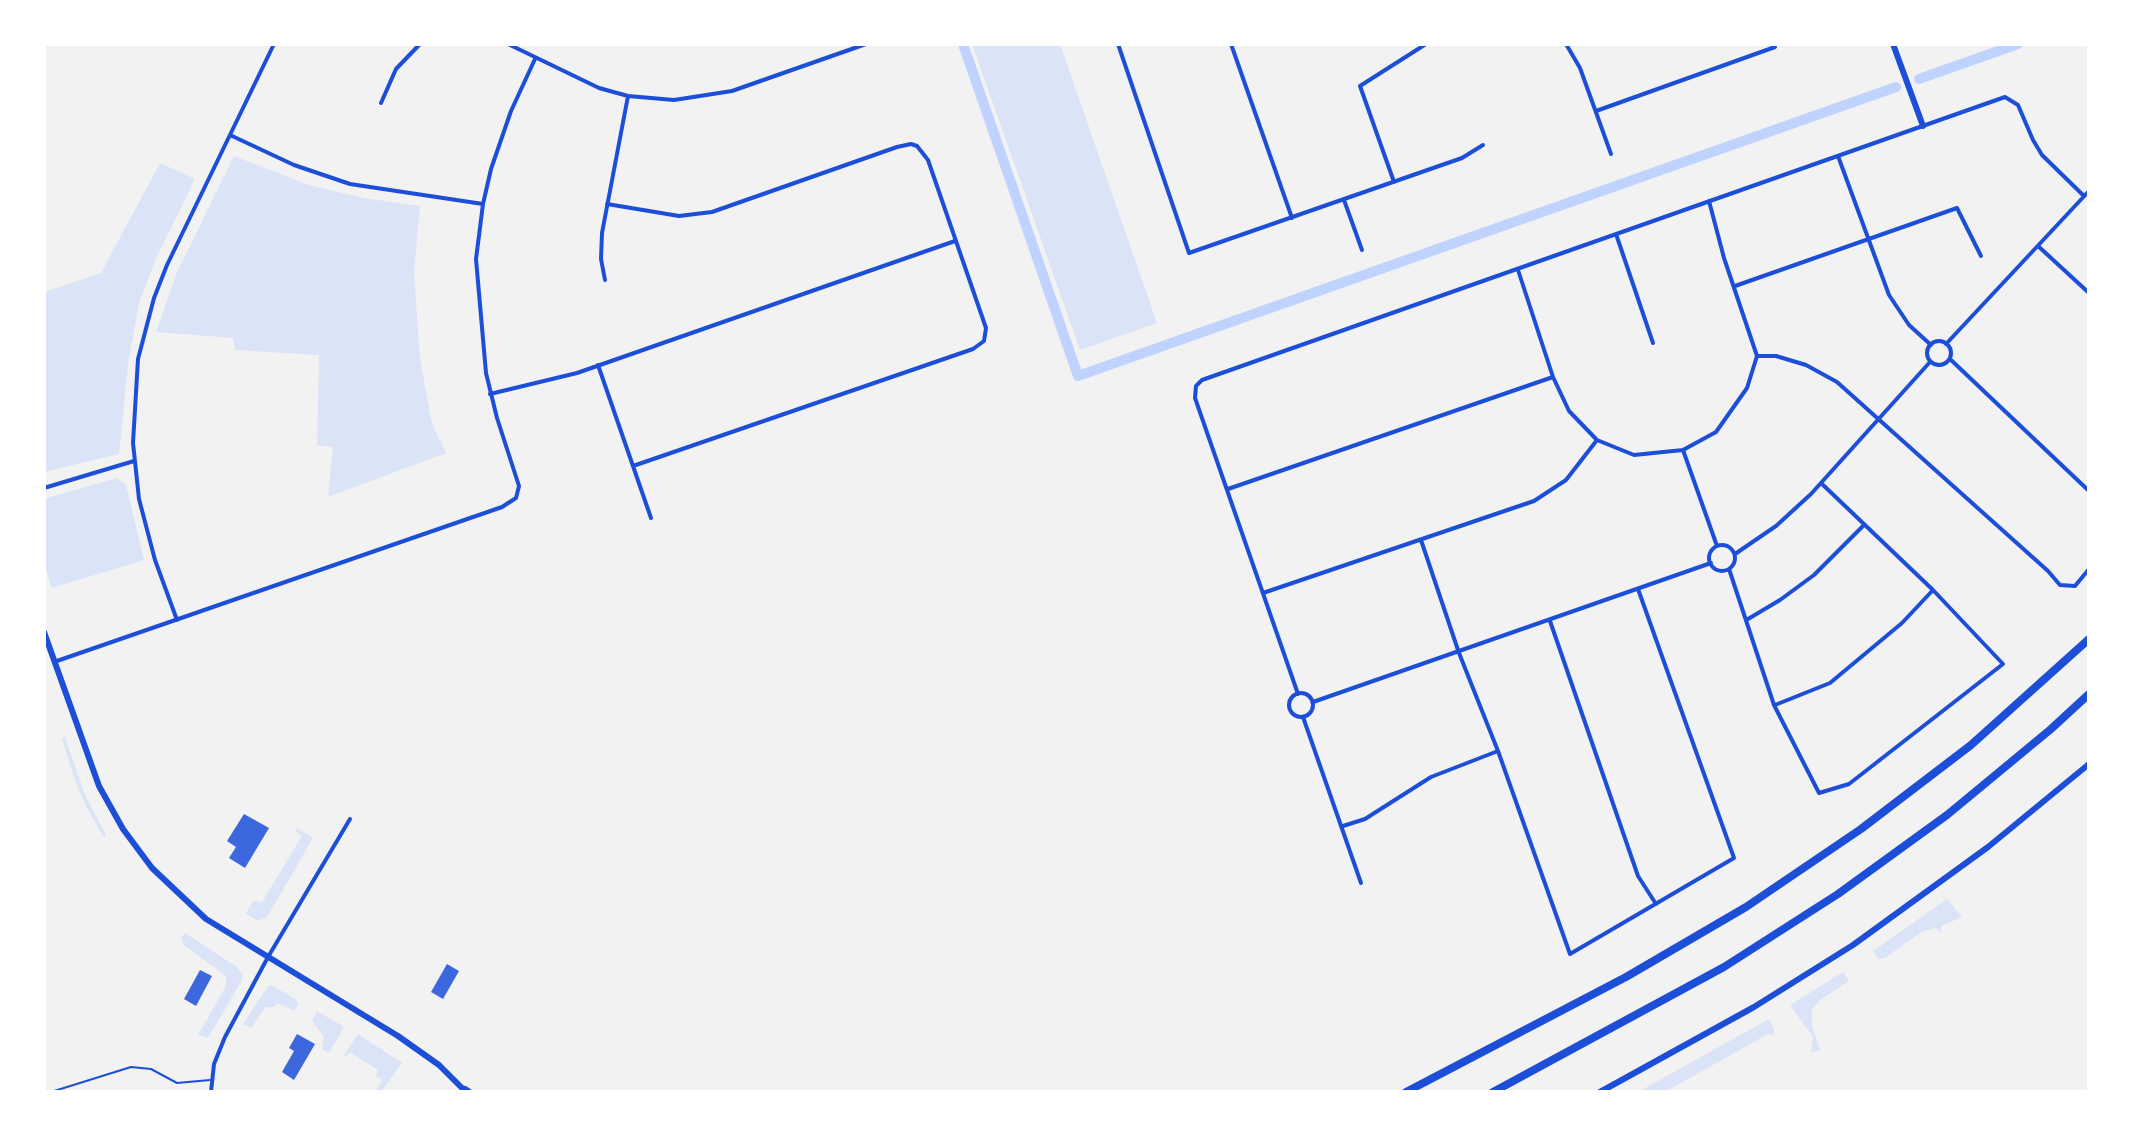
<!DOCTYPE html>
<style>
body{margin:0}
#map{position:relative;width:2133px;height:1136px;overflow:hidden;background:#f2f2f2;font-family:Helvetica,sans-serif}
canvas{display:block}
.frame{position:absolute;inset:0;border:46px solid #fff;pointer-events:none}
</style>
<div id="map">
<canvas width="2133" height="1136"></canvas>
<div class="frame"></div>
</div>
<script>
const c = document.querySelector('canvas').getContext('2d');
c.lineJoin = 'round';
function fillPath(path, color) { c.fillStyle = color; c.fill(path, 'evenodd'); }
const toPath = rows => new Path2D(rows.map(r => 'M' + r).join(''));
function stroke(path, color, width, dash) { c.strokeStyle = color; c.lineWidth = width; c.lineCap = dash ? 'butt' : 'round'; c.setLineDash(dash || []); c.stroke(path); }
fillPath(toPath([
 [972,44,1060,44,1157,323,1080,350],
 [234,156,309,185,364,198,420,206,414,273,420,359,432,424,446,453,328,497,333,447,317,445,319,355,235,350,233,338,156,332,177,272],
 [160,163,195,179,157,256,139,303,128,365,119,454,44,472,44,292,101,273],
 [117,478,126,485,144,560,52,588,44,564,44,499],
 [65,737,85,795,106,835,104,838,87,808,74,778,62,738],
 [297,828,313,838,267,917,258,921,246,913,253,901,262,902,302,836,295,831],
 [1947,899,1962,917,1941,926,1941,933,1936,928,1923,931,1885,958,1878,959,1873,951],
 [185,933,237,967,243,975,241,982,208,1038,198,1035,226,986,226,976,184,945,181,938],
 [1843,972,1849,981,1819,1001,1812,1010,1812,1026,1820,1050,1811,1053,1813,1037,1790,1005],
 [271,985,295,999,299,1003,294,1011,277,1003,274,1007,266,1007,251,1028,243,1024,268,986],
 [317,1011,344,1027,329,1053,322,1050,324,1037,312,1021],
 [1769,1019,1774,1028,1774,1035,1768,1034,1665,1092,1638,1092],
 [358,1034,402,1063,381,1092,375,1092,382,1080,376,1076,378,1070,350,1052,346,1057,344,1055]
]), '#dbe4f7');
stroke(toPath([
 [963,44,1078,376,1896,87],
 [1919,79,2018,44]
]), '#bfd3fe', 10);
fillPath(toPath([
 [244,814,269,828,245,868,229,858,236,847,227,841],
 [447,964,459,971,443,999,431,992],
 [200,970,212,976,196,1006,184,999],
 [297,1034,315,1044,294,1080,282,1072,294,1051,289,1048]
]), '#3d67dc');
stroke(toPath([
 [51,1092,131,1067,151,1069,177,1083,210,1080]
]), '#1d4ed8', 2);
stroke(toPath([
 [508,44,599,88,628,96,674,100,732,91,866,44],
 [1118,44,1189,253,1462,158,1483,145],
 [1231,44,1292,218],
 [1566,44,1580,68,1611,154],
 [381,103,396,69,420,44],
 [1596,111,1775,47,1774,44],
 [230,135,294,165,350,184,483,204],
 [1838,156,1889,295,1909,325,1931,345],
 [1394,182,1360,86,1426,44],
 [1344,200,1362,250],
 [607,204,679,216,712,212,897,147,911,144,917,146,928,160,986,328,984,341,973,349,633,466],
 [1616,234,1653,343],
 [2038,246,2089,293],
 [1518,270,1553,377,1569,411,1597,440,1634,455,1683,450,1716,432,1747,388,1757,356,1724,258,1709,201],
 [605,280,601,259,602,233,628,96],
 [1735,286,1957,208,1981,256],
 '1927 353a12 12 0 1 1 24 0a12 12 0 1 1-24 0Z',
 [1946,344,2089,191],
 [1757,356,1776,356,1806,365,1837,382,2048,571,2060,585,2075,586,2089,569],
 [1950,359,2089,491],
 [598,365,651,518],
 [490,394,577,373,955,241],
 [1683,450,1717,546],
 [44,488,134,461],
 [1228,489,1553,377],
 [1421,540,1459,653,1498,751,1570,954,1734,858,1638,589],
 '1709 558a13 13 0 1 1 26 0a13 13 0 1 1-26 0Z',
 [1735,554,1776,526,1811,494,1930,362],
 [1729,569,1774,705,1819,793,1849,784,2003,664,1933,590,1821,483],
 [1263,593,1534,501,1566,480,1597,440],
 [1748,619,1780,600,1814,575,1864,525],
 [177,620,155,560,139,499,133,443,138,359,154,298,167,265,274,44],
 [1550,621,1638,876,1656,904],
 [54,662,502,507,516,498,519,486,497,418,486,373,476,259,483,204,491,169,511,111,535,59],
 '1289 705a12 12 0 1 1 24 0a12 12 0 1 1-24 0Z',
 [1298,694,1195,398,1196,386,1202,380,2005,97,2018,105,2033,140,2042,155,2084,196],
 [1313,702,1711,563],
 [1775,705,1830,683,1902,623,1933,590],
 [1303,717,1361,883],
 [1343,826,1365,819,1431,777,1498,751],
 [211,1092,214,1064,225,1037,268,957,350,819]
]), '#1d4ed8', 4);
stroke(toPath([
 [1893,44,1923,126],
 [1600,1092,1754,1007,1853,945,1988,847,2089,764]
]), '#1d4ed8', 6);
stroke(toPath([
 [44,632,99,786,123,829,152,868,206,919,398,1036,439,1065,466,1092]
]), '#1d4ed8', 6);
stroke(toPath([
 [465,1090,468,1092],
 [1406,1092,1626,977,1746,907,1861,829,1971,745,2089,639],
 [1493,1092,1724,967,1838,894,1947,815,2051,729,2089,694]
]), '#1d4ed8', 8);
</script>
